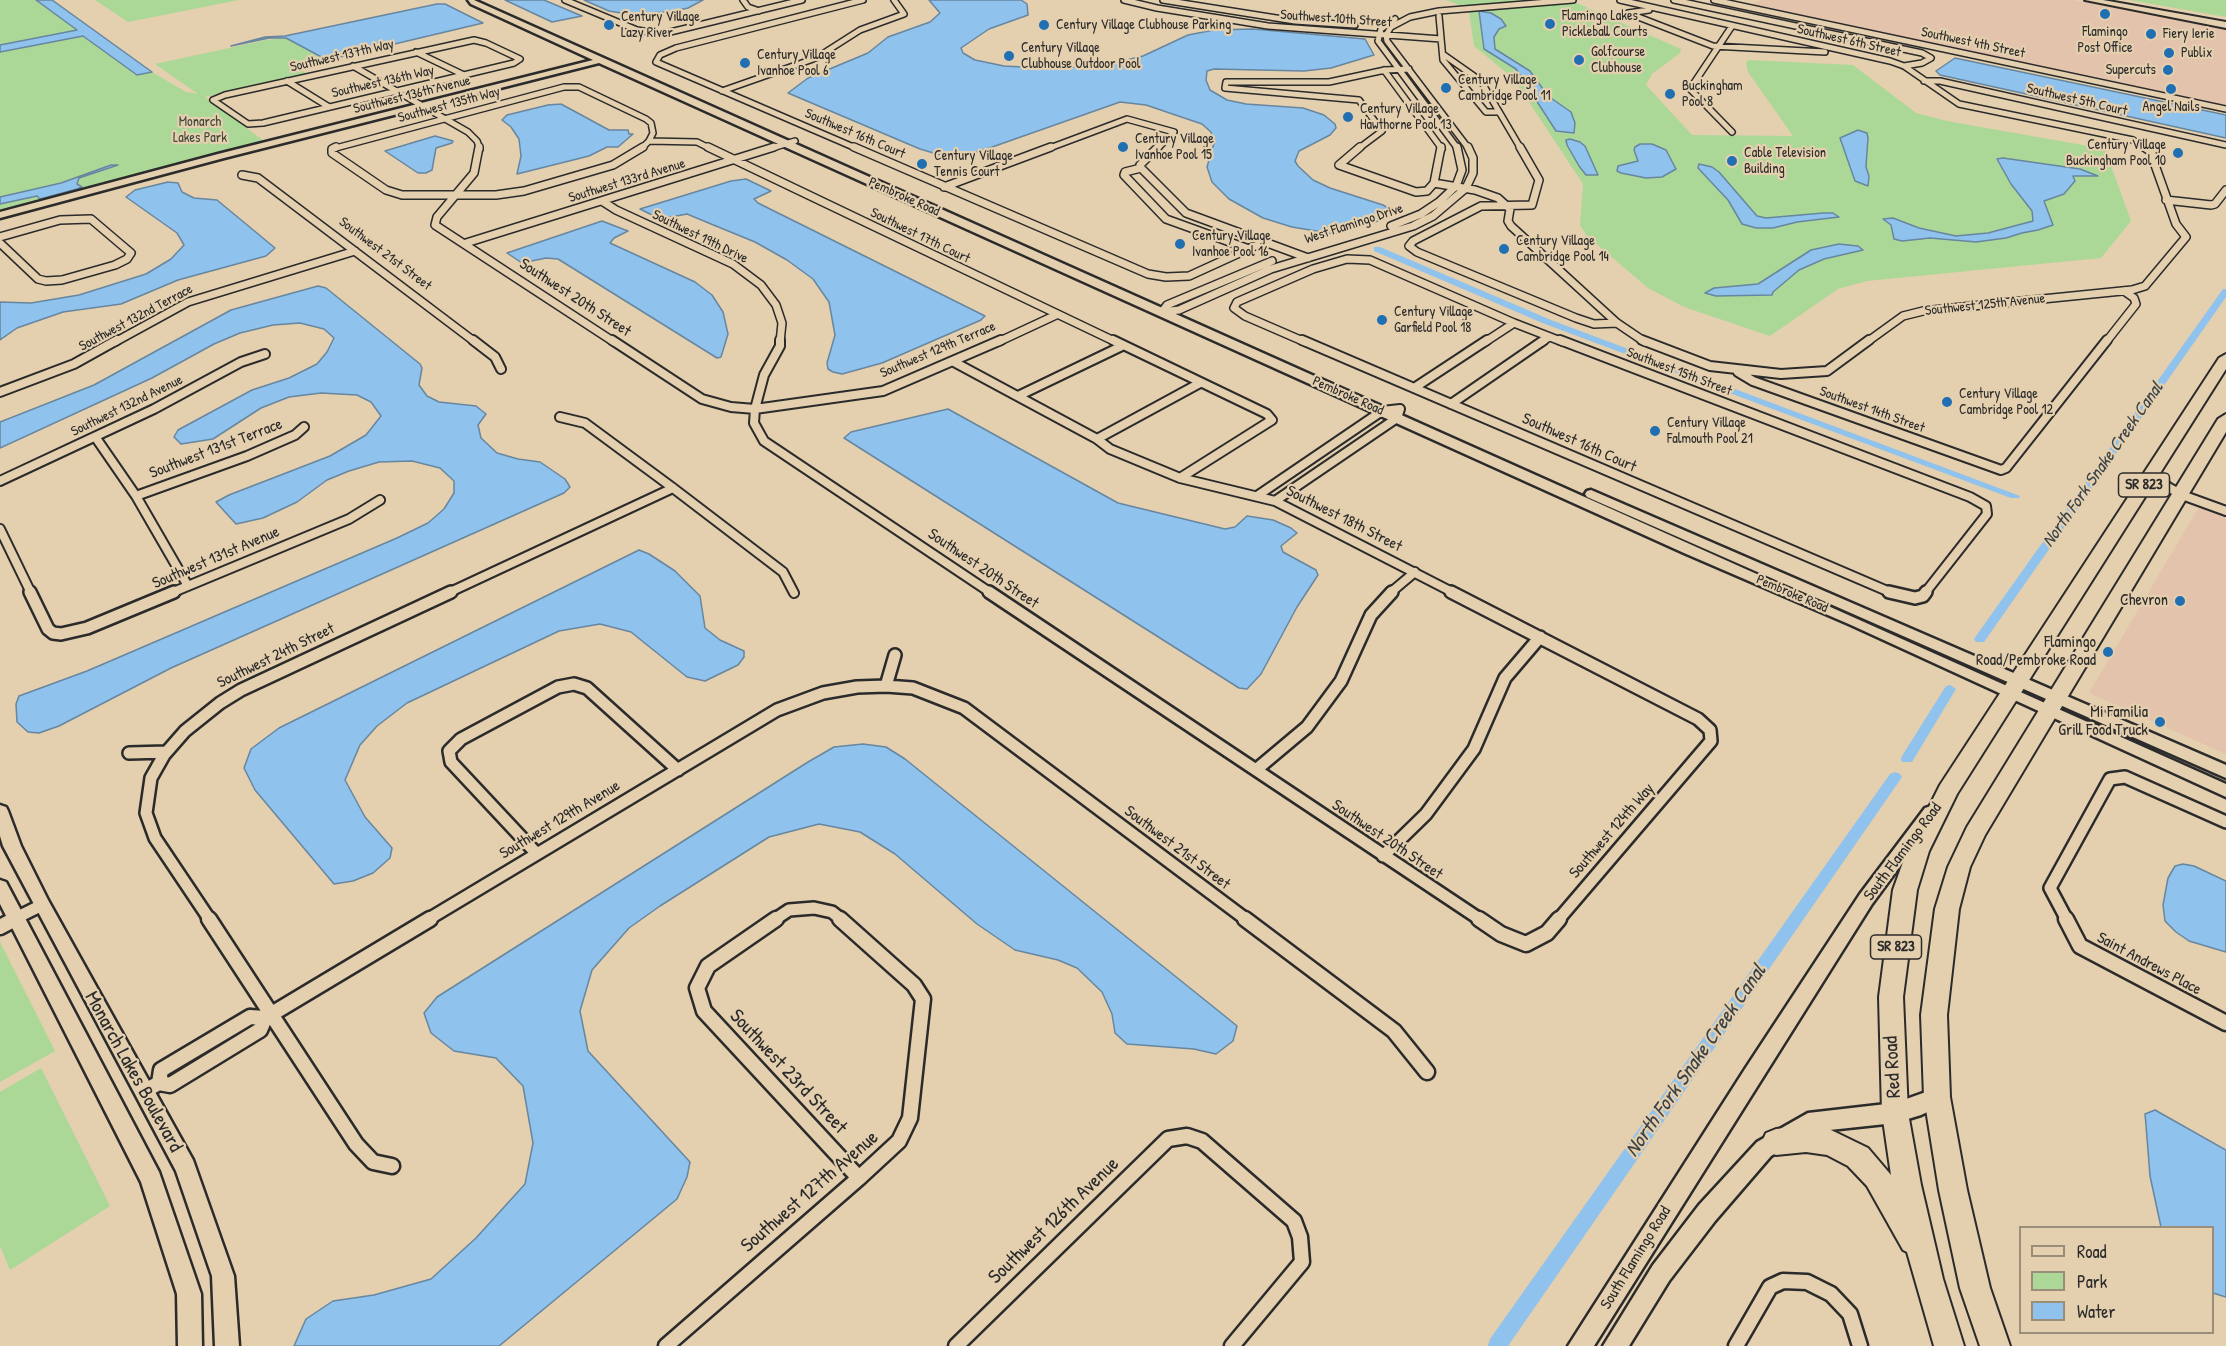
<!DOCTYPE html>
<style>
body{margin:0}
#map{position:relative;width:2226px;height:1346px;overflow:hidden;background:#e4cfae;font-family:"Patrick Hand",sans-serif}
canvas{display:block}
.legend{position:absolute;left:2019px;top:1226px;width:195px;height:108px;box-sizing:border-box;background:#e4cfae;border:2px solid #9a8d7a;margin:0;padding:8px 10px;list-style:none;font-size:18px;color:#2b2b2b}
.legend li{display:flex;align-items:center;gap:12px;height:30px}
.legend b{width:30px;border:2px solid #9a8d7a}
</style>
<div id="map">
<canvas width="2226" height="1346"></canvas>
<ul class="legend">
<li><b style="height:8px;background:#e4cfae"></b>Road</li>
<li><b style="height:16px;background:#acd897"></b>Park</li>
<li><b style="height:16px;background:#8fc2ec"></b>Water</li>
</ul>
</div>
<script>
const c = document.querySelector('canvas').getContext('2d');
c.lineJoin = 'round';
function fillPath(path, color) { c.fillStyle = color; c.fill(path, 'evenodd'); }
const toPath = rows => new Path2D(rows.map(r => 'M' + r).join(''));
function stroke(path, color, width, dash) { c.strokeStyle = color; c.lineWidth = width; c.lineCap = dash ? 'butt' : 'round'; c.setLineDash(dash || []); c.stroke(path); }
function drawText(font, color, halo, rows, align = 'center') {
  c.font = font + ' "Patrick Hand",sans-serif'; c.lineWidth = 4.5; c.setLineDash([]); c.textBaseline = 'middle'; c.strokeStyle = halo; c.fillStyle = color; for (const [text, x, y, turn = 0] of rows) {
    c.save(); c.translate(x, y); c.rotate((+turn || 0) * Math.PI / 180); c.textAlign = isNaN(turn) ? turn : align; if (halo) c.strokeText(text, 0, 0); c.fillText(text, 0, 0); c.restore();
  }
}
fillPath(toPath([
 [1762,0,2073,0,2226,28,2226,111,1744,8],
 [2199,507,2226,516,2226,754,2089,693]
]), '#e3c3ab');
fillPath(toPath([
 [0,0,36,0,77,30,0,45],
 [95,0,239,0,128,22],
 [1445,0,1570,0,1681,49,1680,53,1652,74,1646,85,1692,135,1793,136,1748,72,1746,62,1749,60,1853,65,1916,113,1947,121,2105,149,2131,221,2101,258,1867,281,1838,289,1770,336,1684,307,1648,288,1587,236,1580,225,1583,184,1513,78,1474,46,1469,12,1455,3],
 [2129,0,2226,0,2226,17],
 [83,36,137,75,152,72,186,92,198,94,155,64,266,40,286,38,324,59,317,63,296,68,308,74,205,97,264,141,0,211,0,52],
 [0,942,55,1051,0,1082],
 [41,1068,110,1206,10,1270,0,1246,0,1092]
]), '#acd897');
const water = toPath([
 [36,0,52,0,152,72,137,75,83,36,0,52,0,45,77,30,36,0],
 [505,0,544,0,582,16,552,22,505,0],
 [584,0,703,0,688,8,669,12,627,14,609,11,584,0],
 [929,0,1021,0,1027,4,1028,15,989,29,961,48,963,53,975,60,1004,66,1043,68,1102,66,1143,56,1188,35,1214,30,1253,29,1365,39,1374,55,1331,68,1304,71,1214,69,1207,71,1206,80,1210,90,1227,100,1246,104,1303,108,1324,115,1335,124,1336,128,1330,135,1299,151,1295,161,1298,166,1313,180,1330,188,1383,205,1391,210,1392,215,1378,221,1334,234,1292,227,1263,218,1229,199,1212,182,1207,167,1214,143,1211,132,1202,124,1146,105,1120,102,978,152,947,157,920,149,788,93,808,78,868,53,888,37,930,22,940,13,929,0],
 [437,4,445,4,483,23,327,60,286,38,269,38,231,46,265,37,285,36,437,4],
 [1479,11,1491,13,1501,19,1506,26,1499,29,1494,37,1495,49,1530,71,1548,96,1571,112,1575,123,1574,133,1556,131,1516,69,1484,49,1479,11],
 [1955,58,2226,115,2226,138,1940,75,1936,71,1955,58],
 [561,104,609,130,628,130,629,134,633,134,618,147,607,147,589,156,517,174,521,156,519,139,511,127,502,120,507,115,548,105,561,104],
 [1858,130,1867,133,1868,138,1866,167,1869,176,1868,186,1855,181,1840,138,1858,130],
 [435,136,453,141,452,143,436,148,432,170,426,173,418,173,385,151,435,136],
 [1570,139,1580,142,1585,146,1598,175,1586,175,1579,166,1567,145,1566,140,1570,139],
 [1640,144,1652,144,1666,150,1676,169,1662,177,1646,178,1621,173,1617,171,1618,166,1638,161,1634,150,1635,147,1640,144],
 [2003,158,2080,169,2098,176,2073,176,2075,181,2064,194,2044,201,2053,225,2038,230,2022,233,2006,238,1976,242,1930,238,1902,241,1894,239,1891,225,1883,219,1893,218,1919,228,1956,236,1988,233,2033,221,2032,211,2011,184,1997,159,2003,158],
 [1699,164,1712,167,1719,172,1757,216,1766,218,1823,213,1833,213,1839,217,1797,222,1773,228,1756,228,1742,224,1728,200,1698,168,1699,164],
 [111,165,118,165,79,178,77,184,82,187,77,189,40,199,37,196,0,204,0,197,61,183,111,165],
 [746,179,771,191,754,199,758,203,985,316,981,320,882,363,842,374,833,372,828,369,827,363,835,335,829,302,813,279,787,260,755,242,711,224,687,214,660,219,640,209,731,181,746,179],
 [168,182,178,183,182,192,194,198,217,200,275,248,266,256,178,280,121,304,63,312,17,328,0,340,0,302,31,303,79,295,146,274,171,259,184,245,177,233,126,197,135,190,168,182],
 [602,221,628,231,614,238,610,243,695,282,712,295,723,312,728,334,721,357,717,358,558,259,546,258,522,263,507,253,602,221],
 [1839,244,1858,246,1863,250,1824,259,1799,270,1773,292,1772,295,1716,296,1705,293,1714,288,1758,284,1811,250,1839,244],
 [318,286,326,288,420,364,422,368,419,385,427,396,439,402,476,406,486,414,478,425,481,438,497,453,518,459,540,462,565,479,570,487,564,493,171,668,59,726,39,733,28,732,17,722,16,704,19,696,87,671,397,538,428,523,444,509,454,493,454,481,440,468,412,461,379,462,349,471,327,480,297,502,263,518,236,524,216,502,229,495,330,456,366,435,381,416,371,402,357,395,321,393,289,397,261,408,213,439,181,444,174,437,178,430,252,390,289,378,317,364,327,352,334,338,324,329,300,323,273,325,240,333,214,344,152,378,0,448,0,422,94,385,231,310,318,286],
 [948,409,1118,503,1225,529,1235,527,1247,516,1273,520,1291,528,1297,533,1281,546,1283,552,1316,570,1318,575,1297,607,1261,674,1247,689,1239,688,844,438,851,432,948,409],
 [639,550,649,554,675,571,700,596,705,628,720,640,744,651,744,657,738,665,705,681,687,677,631,632,600,624,559,631,407,703,377,726,360,745,345,780,365,817,392,848,390,858,373,873,353,881,334,884,255,790,244,768,251,749,279,728,639,550],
 [863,744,886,747,905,759,1226,1017,1237,1026,1233,1041,1216,1054,1194,1049,1127,1044,1115,1033,1112,1014,1102,992,1077,968,1058,960,1015,950,977,924,895,854,860,832,819,824,769,837,660,906,629,928,592,970,580,1011,588,1051,690,1162,687,1177,677,1199,499,1346,294,1346,306,1319,333,1301,374,1295,431,1279,476,1238,525,1184,533,1143,523,1086,496,1058,454,1051,431,1033,424,1013,437,997,808,762,834,747,863,744],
 [2183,864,2194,866,2226,881,2226,952,2189,941,2176,932,2165,921,2163,905,2168,878,2175,866,2183,864],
 [2155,1110,2226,1150,2226,1297,2213,1293,2212,1228,2161,1227,2150,1176,2146,1125,2145,1114,2155,1110]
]);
fillPath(water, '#8fc2ec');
stroke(water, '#67869f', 1.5);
fillPath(toPath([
 [1374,247,1380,247,1551,320,2020,496,2019,498,2011,498,1545,324,1374,251,1374,247],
 [2223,289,2226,289,2226,297,1984,642,1976,642,1974,639,1976,636,2223,289],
 [1950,685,1956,689,1912,762,1902,762,1901,759,1902,756,1946,686,1950,685],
 [1895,772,1900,774,1902,777,1900,780,1508,1346,1488,1346,1490,1339,1890,774,1895,772]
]), '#8fc2ec');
const streetFar4 = toPath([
 [565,0,637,30,662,34,802,0],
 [743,0,748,7,759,11],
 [1124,0,1157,8,1268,26,1441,39],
 [1163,0,1295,21,1355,25],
 [1620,0,1890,61,1904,66,1959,104,2133,140,2147,149],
 [1674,0,1922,53,1931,58,1922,63,1904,66],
 [1714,0,2226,109],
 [1649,10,1628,13,1713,46,1825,52],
 [1439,16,1443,60,1486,112,1499,112],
 [1395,19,1381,29,1378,41,1458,149],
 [1732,26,1690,89,1732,132],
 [474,40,486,43,520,59,514,63,263,123,248,124,213,100,225,95,474,40],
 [416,52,464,75],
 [1444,55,1481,81,1521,149],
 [353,66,468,132,477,141,480,149],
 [1384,70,1442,149],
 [287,81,329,107],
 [1924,81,1940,81,2226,145],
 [722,91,816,58,860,30,904,14,894,0],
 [649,141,697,142,711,149],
 [332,149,564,87,579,87,646,119,651,123,653,133,649,141],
 [641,149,649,141],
 [769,149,795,141],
 [858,149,656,62,660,55,676,48,863,0],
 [1047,149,1127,119,1174,132,1157,149],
 [1358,149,1382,131,1359,100,1225,88,1226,82,1329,82,1385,70,1409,69],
 [1469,149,1387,41,1386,35,1391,27,1410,17,1439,11,1573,0]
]);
const streetFar3 = toPath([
 [336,147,332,149,332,153,386,190,402,195,496,195,524,191,613,165,643,147],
 [479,147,474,173,437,217,435,225,614,342],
 [708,147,1116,342],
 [854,147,1148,274,1166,277,1189,276,1257,245,1269,243],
 [1360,147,1339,165,1416,192,1427,191,1434,183,1475,190,1498,198,1510,209,1508,221,1511,226,1617,323,1645,342],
 [1520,147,1539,180,1532,205,1481,206,1413,241,1409,246,1417,252,1576,318,1594,324,1617,323],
 [1141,168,1140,165,1158,147],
 [242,175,258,178,475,342],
 [1434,183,1441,147],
 [944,187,1051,147],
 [2166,200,2211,205,2215,204,2226,190],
 [602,201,616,210,733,264,761,285,776,305,782,323,780,342],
 [1391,226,1421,214,1439,202,1456,186,1462,170,1457,147],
 [0,237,60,220,91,219,131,253,127,259,115,265,62,280,46,281,38,279,0,243],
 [466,243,774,147],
 [1249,249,1166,219,1124,175,1125,172,1141,168,1186,213,1308,258],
 [1162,312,1179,310,1271,269,1413,226,1433,216,1466,188,1473,173,1473,158,1468,147],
 [1162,312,1167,305,1272,261],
 [115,342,188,302,355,251],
 [998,342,1056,315],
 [1305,342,1245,316,1234,308,1237,302,1313,269,1347,259,1370,260,1514,323,1563,342],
 [1485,342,1514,323],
 [1542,342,1549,337],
 [1867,342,1903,316,1923,311,2132,290,2145,286,2186,237,2176,224,2150,151,2144,147],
 [2106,342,2136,304,2134,298,2124,291]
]);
const streetFar2 = toPath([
 [473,340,495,357,501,369],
 [612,340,702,399,731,407,755,409,754,423,764,441,991,593],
 [780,340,780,346,764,375,755,409,883,391,1001,340],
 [1113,340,1267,414,1272,420,1180,478],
 [1302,340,1892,593],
 [1560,340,1970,497,1986,506,1987,514,1925,593],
 [1642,340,1710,366,1781,374,1827,371,1869,340],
 [954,362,1097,439,1110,449,1180,478,1275,501,1454,593],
 [1738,372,1753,381,2001,470,2006,468,2107,340],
 [1414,388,1487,340],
 [0,392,74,364,117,340],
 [1018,396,1122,346],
 [1451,404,1544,340],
 [560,417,585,423,673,488,783,572,794,593],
 [96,438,136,496,188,586],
 [1097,439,1200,383],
 [2152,472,2168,487,2182,495,2226,511],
 [0,481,154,409,241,362,265,354],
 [136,496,247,456,295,435,304,427],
 [1257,496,1382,411,1400,409,1397,418,1275,501],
 [0,529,31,593],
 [171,593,349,519,380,500],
 [448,593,673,488],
 [1390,593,1415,572]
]);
const streetFar1 = toPath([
 [30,592,48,629,53,633,61,634,87,628,174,592],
 [989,592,1481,920],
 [1451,592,1698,719,1710,730,1711,741,1558,920],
 [1889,592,1915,598,1923,596,1926,592],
 [886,686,895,655],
 [129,753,166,752],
 [1257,769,1307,727,1341,681,1371,615,1392,592],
 [537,854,451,762,449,751,461,739,558,687,574,684,587,688,678,770],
 [1383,856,1426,814,1474,749,1505,678,1540,637],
 [12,920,42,905],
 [210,920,155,838,146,813,151,778,164,755,185,731,220,703,241,690,451,592],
 [427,920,777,710,823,693,857,687,886,686,913,688,964,708,1247,920],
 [774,920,789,910,814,908,832,912,842,920],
 [2067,920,2050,888,2110,779,2125,777,2226,822]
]);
const street = toPath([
 [209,919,356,1144,373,1162,392,1166],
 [776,919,708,966,697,988,704,1011,859,1178],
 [840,919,914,985,923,999,910,1118,899,1141,859,1178],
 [1245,919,1394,1031,1427,1072],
 [1479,919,1501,934,1526,944,1547,933,1559,919],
 [2066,919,2080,946,2226,1023],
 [0,927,15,919],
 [250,1017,265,1018,260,1030,170,1085,159,1083,161,1070,250,1017],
 [265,1018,430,919],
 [143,1092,159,1083],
 [666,1346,859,1178],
 [956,1346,1168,1139,1187,1136,1202,1141,1294,1221,1300,1237,1302,1262,1232,1346],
 [1736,1346,1770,1287,1783,1281,1807,1282,1831,1294,1850,1314,1860,1346]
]);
const secondary = toPath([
 [468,0,474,0,2226,784,2226,797,1851,625,1684,553,599,63,224,158,0,218,0,212,218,154,593,60,471,4,468,0],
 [1591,490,2226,765,2226,778,1587,497,1585,494,1587,491,1591,490],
 [0,805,6,807,8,811,21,846,48,900,193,1160,234,1276,239,1346,215,1346,212,1276,176,1171,3,846,0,836,0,805],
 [1931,806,1937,808,1939,812,1937,816,1872,904,1594,1346,1568,1346,1745,1069,1860,894,1925,808,1931,806],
 [0,880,6,882,159,1172,201,1294,202,1346,178,1346,177,1294,141,1182,0,904,0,880],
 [1937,1088,1944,1090,1947,1097,1944,1104,1921,1115,1895,1123,1811,1132,1771,1156,1715,1221,1669,1281,1629,1346,1603,1346,1653,1265,1699,1205,1757,1142,1808,1113,1895,1103,1937,1088]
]);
const highway = toPath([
 [2085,0,2103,0,2226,22,2226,28,2085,0],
 [2226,354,2226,369,1957,794,1929,851,1917,890,1903,997,1908,1113,1921,1185,1943,1279,1964,1346,1934,1346,1907,1252,1903,1250,1867,1186,1848,1166,1827,1155,1806,1152,1776,1155,1766,1151,1762,1142,1766,1133,1776,1129,1806,1126,1831,1130,1868,1148,1891,1175,1882,1113,1879,997,1893,890,1907,851,1940,785,2219,358,2226,354],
 [2226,414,2226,432,1985,835,1970,867,1959,909,1947,1015,1950,1097,1967,1190,1990,1288,2010,1346,1980,1346,1960,1288,1939,1190,1924,1097,1921,1015,1935,909,1948,867,1967,827,2218,419,2226,414]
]);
stroke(streetFar4, '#2b2b2b', 8);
stroke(streetFar3, '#2b2b2b', 10);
stroke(streetFar2, '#2b2b2b', 12);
stroke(streetFar1, '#2b2b2b', 16);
stroke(street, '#2b2b2b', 19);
stroke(secondary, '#2b2b2b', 5);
stroke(highway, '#2b2b2b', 4);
stroke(streetFar4, '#e4cfae', 5);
stroke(streetFar3, '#e4cfae', 7);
stroke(streetFar2, '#e4cfae', 8);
stroke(streetFar1, '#e4cfae', 11);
stroke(street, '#e4cfae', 14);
fillPath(secondary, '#e4cfae');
fillPath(highway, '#e4cfae');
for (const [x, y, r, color] of [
 [2105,14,6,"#1f6fb2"],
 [1550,24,6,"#1f6fb2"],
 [609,25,6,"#1f6fb2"],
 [1044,25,6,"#1f6fb2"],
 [2151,34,6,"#1f6fb2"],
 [2169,53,6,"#1f6fb2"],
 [1009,56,6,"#1f6fb2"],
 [1579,60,6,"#1f6fb2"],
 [745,63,6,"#1f6fb2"],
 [2168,70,6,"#1f6fb2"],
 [1446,88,6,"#1f6fb2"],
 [2171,89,6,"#1f6fb2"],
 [1670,94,6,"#1f6fb2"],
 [1348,117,6,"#1f6fb2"],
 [1123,147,6,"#1f6fb2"],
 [2178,153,6,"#1f6fb2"],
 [1732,161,6,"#1f6fb2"],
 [922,164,6,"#1f6fb2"],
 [1180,244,6,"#1f6fb2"],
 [1504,249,6,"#1f6fb2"],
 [1382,320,6,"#1f6fb2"],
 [1947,402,6,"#1f6fb2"],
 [1655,431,6,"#1f6fb2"],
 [2180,601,6,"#1f6fb2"],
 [2108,652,6,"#1f6fb2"],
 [2160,722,6,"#1f6fb2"]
]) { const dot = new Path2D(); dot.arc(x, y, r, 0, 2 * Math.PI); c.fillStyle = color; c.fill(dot); stroke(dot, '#e4cfae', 2); }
drawText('14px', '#2b2b2b', '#e4cfae', [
 ["Flamingo Lakes",1562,16],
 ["Pickleball Courts",1562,32],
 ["Century Village",621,17],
 ["Lazy River",621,33],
 ["Century Village Clubhouse Parking",1056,25],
 ["Flamingo",2105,32,"center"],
 ["Post Office",2105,48,"center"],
 ["Fiery Ierie",2163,34],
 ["Century Village",1021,48],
 ["Clubhouse Outdoor Pool",1021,64],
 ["Golfcourse",1591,52],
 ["Clubhouse",1591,68],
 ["Publix",2181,53],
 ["Century Village",757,55],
 ["Ivanhoe Pool 6",757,71],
 ["Supercuts",2156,70,"right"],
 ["Century Village",1458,80],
 ["Cambridge Pool 11",1458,96],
 ["Buckingham",1682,86],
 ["Pool 8",1682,102],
 ["Angel Nails",2171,107,"center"],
 ["Century Village",1360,109],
 ["Hawthorne Pool 13",1360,125],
 ["Century Village",1135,139],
 ["Ivanhoe Pool 15",1135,155],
 ["Century Village",2166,145,"right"],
 ["Buckingham Pool 10",2166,161,"right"],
 ["Cable Television",1744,153],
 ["Building",1744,169],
 ["Century Village",934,156],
 ["Tennis Court",934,172],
 ["Century Village",1192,236],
 ["Ivanhoe Pool 16",1192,252],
 ["Century Village",1516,241],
 ["Cambridge Pool 14",1516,257],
 ["Century Village",1394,312],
 ["Garfield Pool 18",1394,328],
 ["Century Village",1959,394],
 ["Cambridge Pool 12",1959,410],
 ["Century Village",1667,423],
 ["Falmouth Pool 21",1667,439]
], 'left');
drawText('14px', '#2b2b2b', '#e4cfae', [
 ["Southwest 10th Street",1336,19,4],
 ["Southwest 6th Street",1849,41,13],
 ["Southwest 4th Street",1973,43,12],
 ["Southwest 137th Way",342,56,-13],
 ["Southwest 136th Way",383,82,-13],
 ["Southwest 136th Avenue",412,95,-14],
 ["Southwest 5th Court",2077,100,13],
 ["Southwest 135th Way",449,105,-15],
 ["Southwest 16th Court",855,134,23],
 ["Southwest 133rd Avenue",627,181,-17],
 ["Pembroke Road",904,197,24],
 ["West Flamingo Drive",1354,224,-18],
 ["Southwest 17th Court",920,236,26],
 ["Southwest 19th Drive",700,237,26],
 ["Southwest 21st Street",385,254,37],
 ["Southwest 125th Avenue",1985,305,-6],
 ["Southwest 132nd Terrace",136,318,-28],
 ["Southwest 129th Terrace",938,350,-23],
 ["Southwest 15th Street",1679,372,21],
 ["Pembroke Road",1348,396,24],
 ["Southwest 132nd Avenue",127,406,-26],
 ["Southwest 14th Street",1872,410,20],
 ["Pembroke Road",1792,594,23]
]);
drawText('14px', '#3e453b', '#e4cfae', [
 ["Monarch",200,122],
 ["Lakes Park",200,138]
]);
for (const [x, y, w] of [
 [2144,485,51],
 [1896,947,51]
]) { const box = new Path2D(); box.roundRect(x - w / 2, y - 12, w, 24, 4.5); c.fillStyle = '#e4cfae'; c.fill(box); stroke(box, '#2b2b2b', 1.5); }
drawText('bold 15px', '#2b2b2b', null, [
 ["SR 823",2144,485],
 ["SR 823",1896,947]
]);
drawText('16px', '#2b2b2b', '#e4cfae', [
 ["Southwest 20th Street",575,298,33],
 ["Southwest 16th Court",1579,443,24],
 ["Southwest 131st Terrace",216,449,-21],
 ["Southwest 18th Street",1344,519,27],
 ["Southwest 131st Avenue",216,558,-23],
 ["Southwest 20th Street",983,569,34],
 ["Southwest 24th Street",276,656,-26],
 ["Southwest 129th Avenue",560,820,-31],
 ["Southwest 124th Way",1612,831,-49],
 ["Southwest 20th Street",1387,840,34],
 ["Southwest 21st Street",1177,848,37],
 ["South Flamingo Road",1903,852,-53],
 ["Saint Andrews Place",2149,964,28],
 ["South Flamingo Road",1636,1258,-58]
]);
drawText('16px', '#2b2b2b', '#e4cfae', [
 ["Chevron",2168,601],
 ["Flamingo",2096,643],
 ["Road/Pembroke Road",2096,661],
 ["Mi Familia",2148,713],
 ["Grill Food Truck",2148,731]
], 'right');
drawText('italic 18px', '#3a4248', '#e4cfae', [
 ["North Fork Snake Creek Canal",2103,465,-55]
]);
drawText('20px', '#2b2b2b', '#e4cfae', [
 ["Red Road",1893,1067,-93],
 ["Monarch Lakes Boulevard",133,1072,61],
 ["Southwest 23rd Street",788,1072,47],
 ["Southwest 127th Avenue",810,1192,-41],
 ["Southwest 126th Avenue",1054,1221,-44]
]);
drawText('italic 21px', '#3a4248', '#e4cfae', [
 ["North Fork Snake Creek Canal",1696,1061,-55]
]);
</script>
